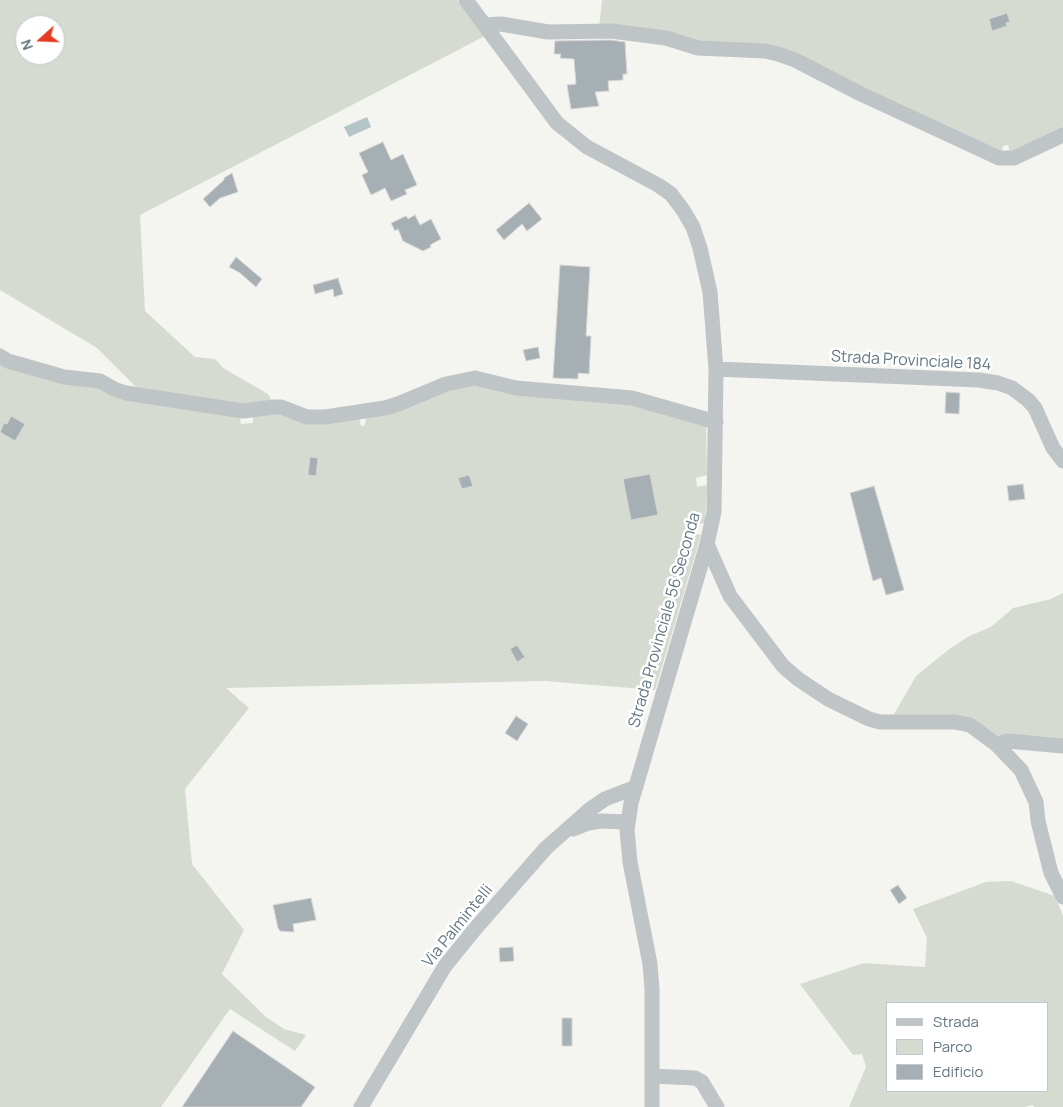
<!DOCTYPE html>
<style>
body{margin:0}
#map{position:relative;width:1063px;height:1107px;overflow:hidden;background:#f4f4f0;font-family:Manrope,sans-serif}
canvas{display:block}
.legend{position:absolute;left:886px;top:1002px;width:162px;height:90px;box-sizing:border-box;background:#fff;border:1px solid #c1c9cd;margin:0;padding:6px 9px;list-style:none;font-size:15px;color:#637782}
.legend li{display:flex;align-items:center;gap:10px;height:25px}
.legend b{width:25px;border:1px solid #c1c9cd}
.north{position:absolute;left:15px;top:15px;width:50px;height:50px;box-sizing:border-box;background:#fff;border:1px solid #c1c9cd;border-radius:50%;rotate:250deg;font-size:14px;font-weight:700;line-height:20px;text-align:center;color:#637782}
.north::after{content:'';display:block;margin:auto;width:18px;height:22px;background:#e43a21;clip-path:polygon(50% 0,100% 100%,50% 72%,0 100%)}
</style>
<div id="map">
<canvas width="1063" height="1107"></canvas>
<ul class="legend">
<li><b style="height:6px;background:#bfc4c6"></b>Strada</li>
<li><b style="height:14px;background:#d6dbd1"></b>Parco</li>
<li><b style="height:14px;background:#a6b0b4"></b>Edificio</li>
</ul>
<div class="north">N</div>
</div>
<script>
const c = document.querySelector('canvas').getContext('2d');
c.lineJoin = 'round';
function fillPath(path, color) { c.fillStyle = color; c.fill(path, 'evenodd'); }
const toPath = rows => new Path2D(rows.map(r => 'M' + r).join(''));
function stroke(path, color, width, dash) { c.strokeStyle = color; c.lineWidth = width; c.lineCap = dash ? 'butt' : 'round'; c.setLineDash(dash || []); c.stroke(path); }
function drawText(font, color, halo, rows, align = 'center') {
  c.font = font + ' Manrope,sans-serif'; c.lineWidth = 5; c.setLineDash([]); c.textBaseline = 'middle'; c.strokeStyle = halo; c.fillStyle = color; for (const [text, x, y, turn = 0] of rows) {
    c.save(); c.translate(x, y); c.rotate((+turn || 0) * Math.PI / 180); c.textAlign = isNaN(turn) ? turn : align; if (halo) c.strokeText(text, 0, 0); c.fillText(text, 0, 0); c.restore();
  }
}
fillPath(toPath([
 [0,0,457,0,485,36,140,215,145,311,195,357,215,359,223,368,268,394,272,401,239,406,136,387,97,348,0,290],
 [25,25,55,25,55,55,25,55],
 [602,0,1063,0,1063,131,1011,156,1008,145,1003,146,1001,154,780,50,695,43,599,28],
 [0,360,240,418,241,424,253,423,253,416,266,413,359,418,361,426,365,425,366,417,385,414,460,387,480,385,501,392,627,403,706,425,707,475,696,478,697,487,707,485,705,523,699,524,697,534,701,535,655,690,545,681,226,688,249,708,185,789,192,864,244,930,222,974,266,1017,284,1029,306,1035,295,1051,230,1009,161,1107,0,1107],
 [1063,593,1063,742,995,738,893,716,916,676,948,650,969,636,991,627,1013,608,1051,599],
 [1011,881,1055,896,1063,916,1063,1107,1034,1107,1033,1105,1024,1107,849,1107,866,1067,862,1054,853,1055,800,984,864,963,925,967,927,938,913,909,986,882],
 [887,1003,1047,1003,1047,1091,887,1091]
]), '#d6dbd1');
fillPath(toPath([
 [367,117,371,127,349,137,344,127]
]), '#b5c4c6');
const building = toPath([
 [1007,13,1010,22,1006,23,1007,26,992,31,989,19,1007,13],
 [610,40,625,42,627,74,623,74,623,80,608,81,609,91,595,92,599,106,571,109,567,85,576,84,574,59,560,58,561,54,554,54,555,41,610,40],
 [383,142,391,160,403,154,417,185,405,190,407,194,391,201,385,188,371,195,362,175,368,172,359,153,383,142],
 [232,173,238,192,220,198,210,207,203,199,224,180,224,178,232,173],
 [529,203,542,219,527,231,522,224,504,240,496,230,529,203],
 [415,215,420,225,431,219,441,239,430,245,431,247,423,251,403,241,398,229,395,231,391,223,406,216,408,219,415,215],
 [236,257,262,279,256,287,240,273,229,267,236,257],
 [560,265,590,267,586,336,591,336,589,374,578,373,578,379,553,378,560,265],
 [338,278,343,294,334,297,333,289,315,294,313,285,338,278],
 [538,347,540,358,526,361,523,350,538,347],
 [946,392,960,393,959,414,945,413,946,392],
 [11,416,25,424,15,441,0,432,4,423,7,424,11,416],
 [310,457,318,458,316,476,308,475,310,457],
 [650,474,658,515,631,520,623,479,650,474],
 [469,475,473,486,462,489,458,478,469,475],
 [1023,484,1025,499,1009,501,1007,486,1023,484],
 [874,486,904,590,886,595,881,578,873,581,850,493,874,486],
 [517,645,525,657,517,662,510,649,517,645],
 [516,716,528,724,517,741,505,733,516,716],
 [898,885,907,898,899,904,890,890,898,885],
 [311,898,316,920,293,924,294,932,280,931,278,928,273,905,311,898],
 [513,947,514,961,500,962,499,948,513,947],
 [562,1018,572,1018,572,1046,562,1046,562,1018],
 [233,1031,315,1087,301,1107,182,1107,233,1031]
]);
fillPath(building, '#a6b0b4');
stroke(building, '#d6d5d3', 1);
stroke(toPath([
 [466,0,557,123,587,147,658,185,671,194,683,210,693,227,700,248,710,292,716,369,714,512,707,544,631,803,627,830,630,862,650,964,652,989,652,1107],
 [485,25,501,24,548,32,611,31,666,38,698,48,765,51,778,54,795,60,861,94,999,158,1014,158,1063,135],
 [0,356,8,361,64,377,100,381,114,389,126,393,243,411,274,407,281,407,307,417,325,417,385,408,398,404,446,384,475,378,516,388,632,398,716,422],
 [716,369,979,380,998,383,1012,388,1028,400,1035,408,1053,448,1063,461],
 [707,544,730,596,783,666,798,679,828,699,869,719,880,722,955,722,970,725,997,745,1021,770,1036,802,1038,821,1051,873,1063,897],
 [997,745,1007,741,1063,746],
 [573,829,588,823,601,821,628,822],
 [652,1076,695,1078,702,1082,717,1107],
 [361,1107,445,966,475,929,546,848,589,810,605,799,636,787]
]), '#bfc4c6', 15);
drawText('16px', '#637782', '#fff', [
 ["Strada Provinciale 184",911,361,3],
 ["Strada Provinciale 56 Seconda",665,620,-74],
 ["Via Palmintelli",458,926,-51]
]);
</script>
